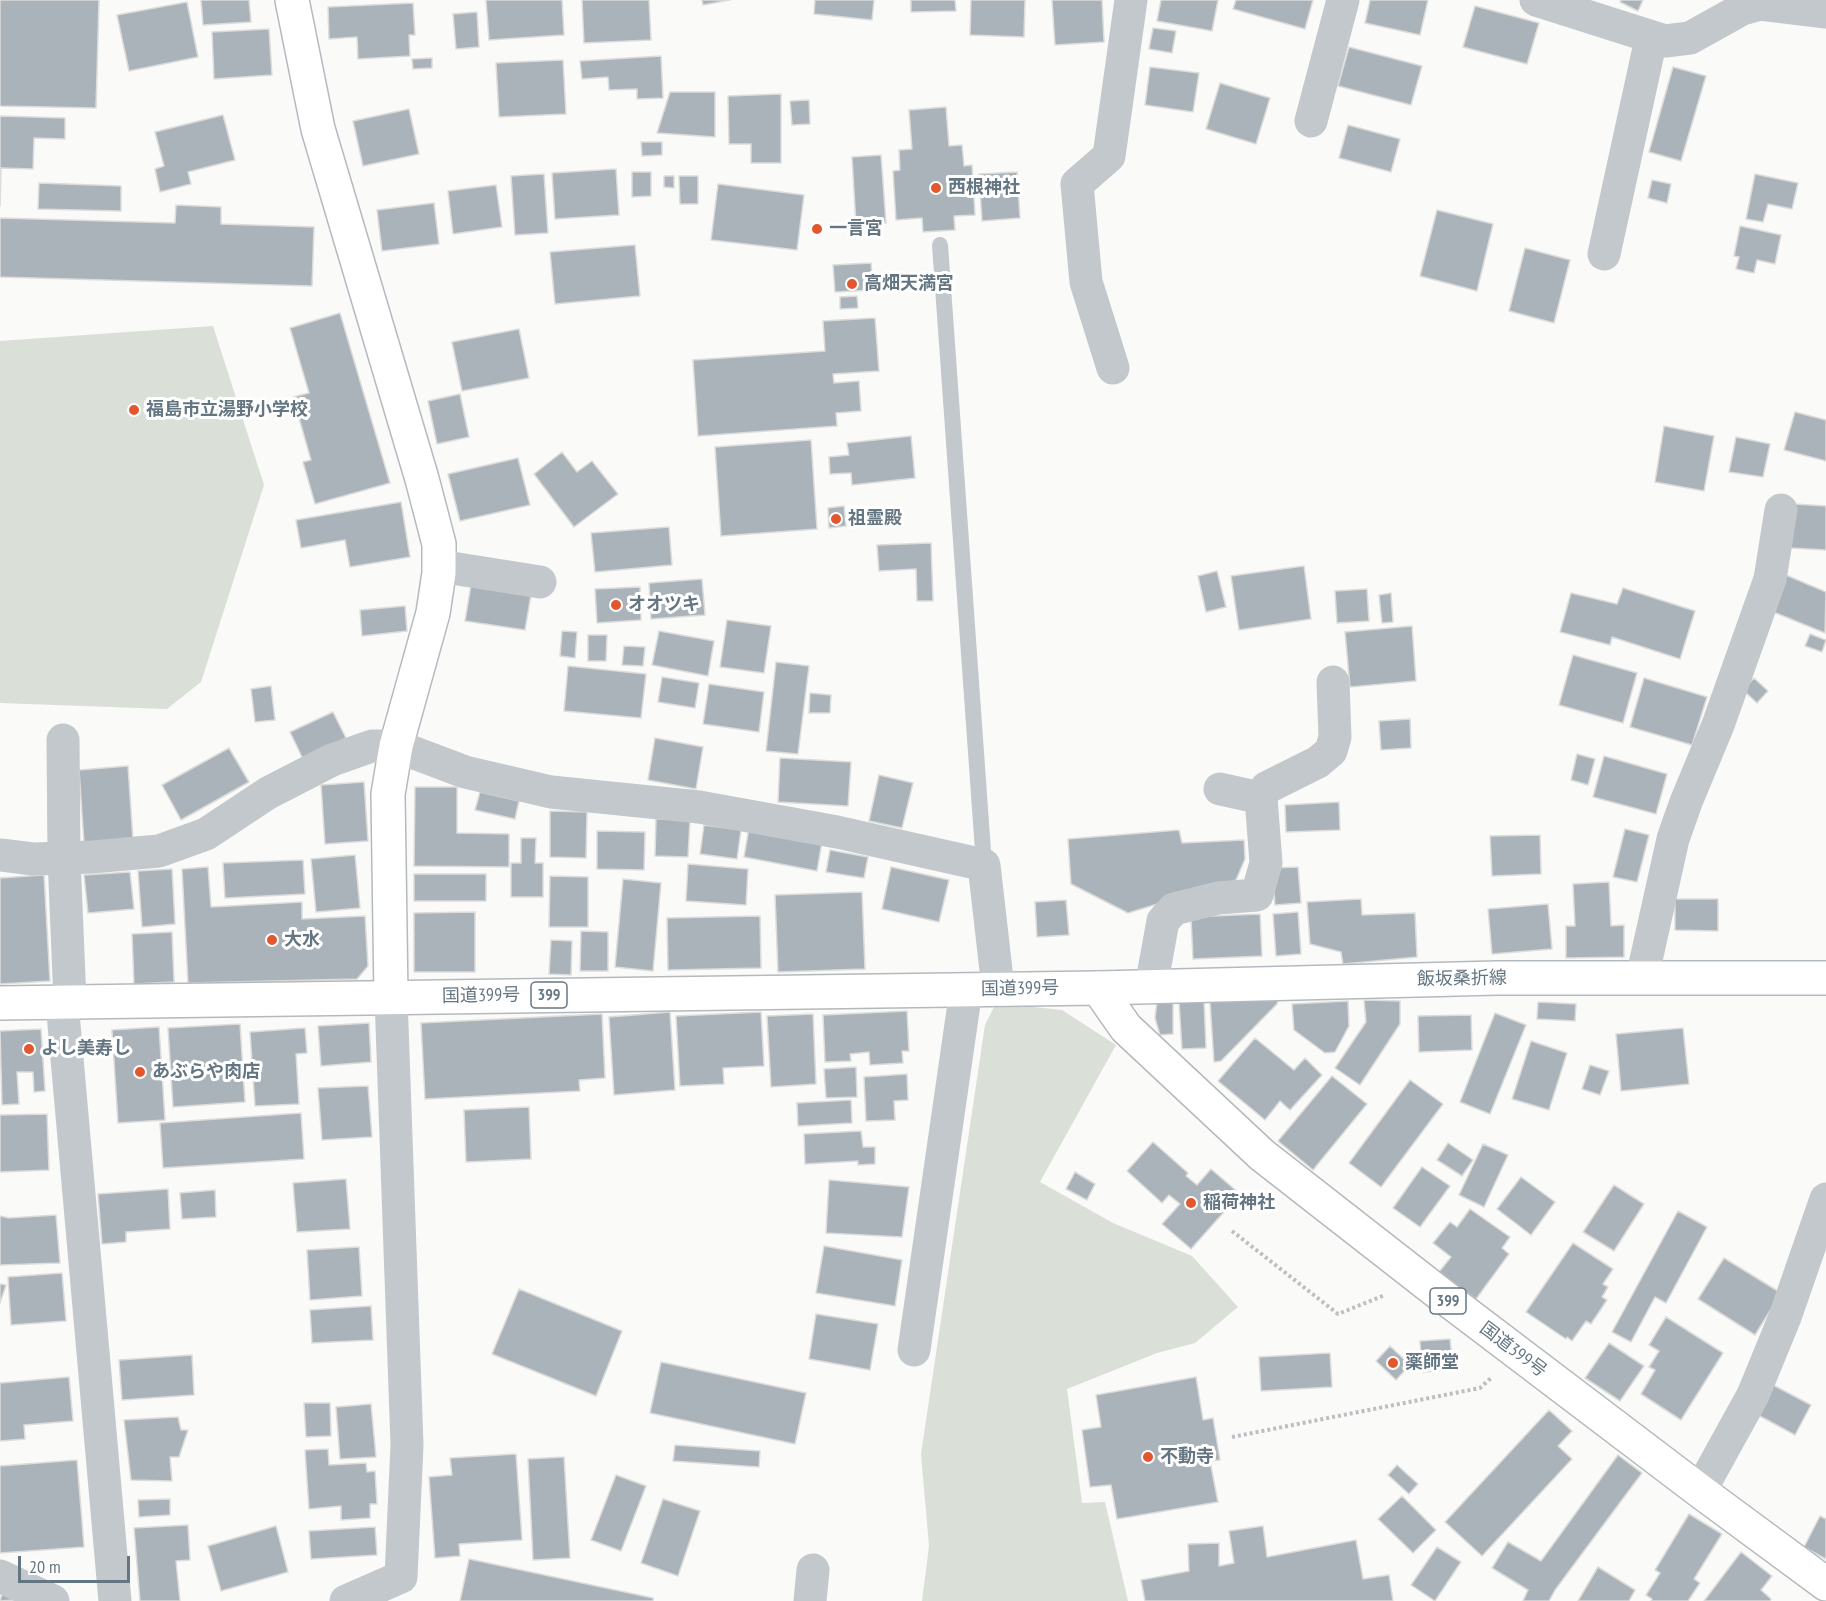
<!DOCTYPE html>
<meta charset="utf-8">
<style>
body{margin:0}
#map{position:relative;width:1826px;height:1601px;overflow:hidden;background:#fafaf8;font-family:"PT Sans Narrow",sans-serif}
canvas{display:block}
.scale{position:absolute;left:18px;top:1556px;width:112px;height:27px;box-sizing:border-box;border:3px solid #657683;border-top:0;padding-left:8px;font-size:18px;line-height:21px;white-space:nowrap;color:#657683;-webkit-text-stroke:4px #fff;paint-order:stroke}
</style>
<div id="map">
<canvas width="1826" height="1601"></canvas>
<div class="scale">20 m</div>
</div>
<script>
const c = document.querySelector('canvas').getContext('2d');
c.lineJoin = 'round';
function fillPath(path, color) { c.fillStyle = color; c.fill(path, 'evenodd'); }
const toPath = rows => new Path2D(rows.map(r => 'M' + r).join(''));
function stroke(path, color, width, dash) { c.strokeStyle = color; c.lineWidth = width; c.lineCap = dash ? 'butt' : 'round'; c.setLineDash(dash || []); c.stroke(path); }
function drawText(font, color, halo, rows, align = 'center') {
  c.font = font + ' "PT Sans Narrow","Noto Sans JP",sans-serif'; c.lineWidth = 6; c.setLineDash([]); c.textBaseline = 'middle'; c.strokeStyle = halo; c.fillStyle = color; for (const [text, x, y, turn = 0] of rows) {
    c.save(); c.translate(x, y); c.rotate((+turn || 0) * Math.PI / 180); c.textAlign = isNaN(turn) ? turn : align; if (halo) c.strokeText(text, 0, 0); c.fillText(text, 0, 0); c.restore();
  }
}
fillPath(toPath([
 [213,326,264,485,201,682,167,709,0,703,0,341],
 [996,1003,1062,1010,1116,1045,1040,1182,1113,1223,1192,1256,1238,1307,1195,1343,1157,1353,1067,1389,1082,1503,1105,1502,1128,1601,922,1601,929,1546,921,1454,985,1025]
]), '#dadfd7');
const building = toPath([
 [0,0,99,0,96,108,0,106,0,0],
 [201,0,249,0,251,22,203,25,201,0],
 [486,0,562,0,564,35,489,40,486,0],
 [582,0,649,0,651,40,584,43,582,0],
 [702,0,730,0,703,5,702,0],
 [815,0,874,0,872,20,814,14,815,0],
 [911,0,955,0,956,11,911,12,911,0],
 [971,0,1025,0,1024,37,970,35,971,0],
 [1052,0,1102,0,1104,42,1055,45,1052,0],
 [1161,0,1218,0,1212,31,1157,21,1161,0],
 [1236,0,1313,0,1305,29,1233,9,1236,0],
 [1370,0,1428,0,1420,35,1365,23,1370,0],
 [1621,0,1643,0,1638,11,1620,2,1621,0],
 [187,2,198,57,129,71,117,15,187,2],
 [413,3,415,35,409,35,410,56,358,59,357,37,329,39,328,7,413,3],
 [1475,6,1539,23,1527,64,1463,47,1475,6],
 [477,12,479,47,456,49,453,14,477,12],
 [1153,28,1176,31,1172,53,1149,49,1153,28],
 [269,29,272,75,214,79,212,32,269,29],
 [1349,47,1422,66,1411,105,1338,86,1349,47],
 [661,56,663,98,637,99,637,89,609,90,608,77,582,79,580,61,661,56],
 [432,58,432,68,413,69,412,59,432,58],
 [563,60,566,114,499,117,496,63,563,60],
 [1150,67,1199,73,1193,112,1145,105,1150,67],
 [1673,67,1706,76,1681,161,1649,152,1673,67],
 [1220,83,1270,98,1256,144,1206,129,1220,83],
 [670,92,715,92,715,137,657,133,670,92],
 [781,94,781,163,751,163,751,144,729,144,728,96,781,94],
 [809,100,810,124,792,125,790,101,809,100],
 [946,107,949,146,962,145,964,166,972,165,975,215,954,216,955,230,923,232,922,218,896,220,893,171,900,170,899,150,912,149,909,110,946,107],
 [409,109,419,154,363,166,353,121,409,109],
 [223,115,235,160,188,172,191,184,160,192,155,169,164,166,155,132,223,115],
 [0,116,65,118,65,139,34,138,33,169,1,168,0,206,0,116],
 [1348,125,1400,139,1391,172,1339,158,1348,125],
 [641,142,662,142,662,155,642,156,641,142],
 [881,155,886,223,856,225,852,157,881,155],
 [616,169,619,215,555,219,552,173,616,169],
 [632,172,651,172,651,196,632,197,632,172],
 [1017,172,1020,218,982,221,979,174,1017,172],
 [544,174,548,233,515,235,511,176,544,174],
 [1755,174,1798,183,1792,209,1768,204,1763,222,1746,219,1755,174],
 [664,176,674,176,674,188,664,187,664,176],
 [679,176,698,176,698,204,680,204,679,176],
 [1652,180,1671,184,1667,203,1648,198,1652,180],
 [39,183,121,186,121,211,38,209,39,183],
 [718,184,804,195,797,250,711,240,718,184],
 [496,185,502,227,453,234,448,191,496,185],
 [434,203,439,244,382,251,377,210,434,203],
 [176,205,221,207,221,224,314,227,312,286,0,277,0,218,175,223,176,205],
 [1437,210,1493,224,1477,291,1420,276,1437,210],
 [1740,226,1781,235,1775,264,1757,260,1754,273,1736,269,1739,257,1734,256,1740,226],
 [635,245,640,296,555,304,550,252,635,245],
 [1525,248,1570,260,1554,323,1509,311,1525,248],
 [871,263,873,290,835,292,833,265,871,263],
 [857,296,858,308,840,309,840,297,857,296],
 [340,313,390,483,315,504,303,462,311,460,293,397,309,393,290,328,340,313],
 [875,318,879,371,833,374,834,383,859,381,861,411,836,413,837,426,698,436,693,360,825,351,823,321,875,318],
 [519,329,529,378,462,391,452,342,519,329],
 [460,394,469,437,437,444,428,401,460,394],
 [1795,412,1826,420,1826,461,1784,450,1795,412],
 [1664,426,1714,436,1704,491,1655,482,1664,426],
 [911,436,915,478,852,485,851,473,830,474,829,457,849,455,847,443,911,436],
 [1736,437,1770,444,1763,477,1729,472,1736,437],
 [811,440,817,529,721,536,715,447,811,440],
 [562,452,577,472,592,461,618,494,574,527,534,474,562,452],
 [518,458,530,505,460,521,448,474,518,458],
 [401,502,410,557,350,567,345,540,301,548,296,520,401,502],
 [1794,504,1826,506,1826,550,1791,548,1794,504],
 [844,506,846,526,829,528,828,508,844,506],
 [669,527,672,565,595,572,591,533,669,527],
 [931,543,933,601,917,601,916,569,879,571,877,545,931,543],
 [1304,566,1311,619,1239,630,1231,576,1304,566],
 [1217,571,1226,607,1206,612,1198,576,1217,571],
 [1786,575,1826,592,1825,633,1771,611,1786,575],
 [702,579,705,615,651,619,649,583,702,579],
 [471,585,531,595,525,630,465,621,471,585],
 [640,587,641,620,597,623,595,589,640,587],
 [1623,588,1695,611,1680,659,1612,637,1610,645,1560,632,1571,593,1617,604,1623,588],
 [1367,589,1369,621,1337,623,1335,591,1367,589],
 [1391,593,1393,622,1382,623,1379,595,1391,593],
 [405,606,407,631,362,636,360,610,405,606],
 [727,620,771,626,764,673,720,667,727,620],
 [1412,626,1416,681,1350,687,1345,632,1412,626],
 [562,631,577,632,575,658,560,656,562,631],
 [659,631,714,641,708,676,652,665,659,631],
 [1810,634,1826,640,1822,652,1805,646,1810,634],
 [588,635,607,635,606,661,588,661,588,635],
 [624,646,645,647,643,666,622,665,624,646],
 [1573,655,1637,673,1623,723,1559,705,1573,655],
 [776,662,809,666,798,754,766,751,776,662],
 [568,666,646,674,641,718,564,711,568,666],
 [662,677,699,683,695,708,658,702,662,677],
 [1644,678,1707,697,1692,745,1630,727,1644,678],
 [1754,678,1768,691,1757,703,1743,690,1754,678],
 [709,684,764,692,759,732,703,724,709,684],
 [271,686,275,720,255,722,251,689,271,686],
 [810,693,831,695,830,713,809,713,810,693],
 [333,712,346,738,303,759,290,732,333,712],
 [1410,719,1411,748,1381,750,1379,721,1410,719],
 [655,738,703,747,696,789,648,780,655,738],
 [229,748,249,782,181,820,162,785,229,748],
 [1577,754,1595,759,1588,785,1571,780,1577,754],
 [1604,756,1667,774,1656,814,1593,797,1604,756],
 [780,758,851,762,848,806,778,802,780,758],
 [128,766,133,840,84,843,79,770,128,766],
 [879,775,913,783,902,828,869,821,879,775],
 [364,782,368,841,325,844,321,785,364,782],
 [415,787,457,787,457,833,509,834,509,867,414,866,415,787],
 [480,792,519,801,515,819,475,810,480,792],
 [1339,802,1340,830,1286,832,1285,805,1339,802],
 [550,811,587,812,586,858,550,857,550,811],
 [656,819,690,819,688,857,655,856,656,819],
 [704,825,741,830,737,859,700,854,704,825],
 [749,828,822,842,817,871,744,857,749,828],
 [1625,829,1649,835,1637,882,1613,877,1625,829],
 [1179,830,1182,843,1244,840,1245,859,1236,880,1128,913,1071,884,1068,839,1179,830],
 [597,831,645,832,644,870,597,869,597,831],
 [1540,835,1541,874,1492,876,1490,836,1540,835],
 [521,838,536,838,535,863,543,863,543,897,511,897,511,863,521,863,521,838],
 [830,850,868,857,864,878,826,872,830,850],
 [355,855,360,908,316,912,311,859,355,855],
 [303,860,305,894,225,898,223,863,303,860],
 [688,864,748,869,746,905,686,901,688,864],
 [208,867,211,907,302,902,302,919,365,916,368,966,357,979,188,983,182,869,208,867],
 [891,867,949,880,939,922,882,909,891,867],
 [1298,867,1301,903,1275,905,1272,868,1298,867],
 [172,869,175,924,142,927,138,871,172,869],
 [130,872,134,909,88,913,84,875,130,872],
 [414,874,486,874,486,901,414,901,414,874],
 [44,875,50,981,0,984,0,878,44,875],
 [550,876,588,877,588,927,549,927,550,876],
 [623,879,661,883,653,971,615,967,623,879],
 [1609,882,1611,926,1624,925,1624,957,1566,958,1566,926,1575,926,1573,884,1609,882],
 [862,892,865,969,778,972,775,895,862,892],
 [1361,899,1362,915,1415,913,1417,957,1343,964,1341,952,1310,944,1307,902,1361,899],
 [1675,899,1718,899,1718,931,1675,930,1675,899],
 [1066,900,1069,935,1037,937,1035,902,1066,900],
 [1548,904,1552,949,1492,954,1488,909,1548,904],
 [475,912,475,972,414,972,414,913,475,912],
 [1298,912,1301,954,1276,956,1273,914,1298,912],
 [1260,914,1262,956,1193,959,1191,917,1260,914],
 [760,916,761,968,668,970,667,918,760,916],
 [581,931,608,932,608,971,580,971,581,931],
 [172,932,174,982,134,984,132,934,172,932],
 [551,940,572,941,571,975,549,974,551,940],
 [1278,998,1277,1004,1221,1061,1214,1062,1210,1002,1278,998],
 [1364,1000,1400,1001,1400,1024,1360,1085,1335,1068,1366,1022,1364,1000],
 [1204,1001,1206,1048,1182,1049,1179,1002,1204,1001],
 [1348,1001,1349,1026,1335,1052,1325,1053,1294,1030,1292,1004,1348,1001],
 [1157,1002,1173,1002,1173,1034,1160,1035,1155,1018,1157,1002],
 [1538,1002,1576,1004,1575,1021,1537,1019,1538,1002],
 [907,1011,909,1051,902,1051,903,1063,870,1065,869,1052,850,1054,851,1061,825,1062,823,1015,907,1011],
 [670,1012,675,1090,614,1095,609,1017,670,1012],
 [761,1012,764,1066,723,1068,724,1084,680,1086,676,1016,761,1012],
 [1495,1013,1526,1025,1490,1114,1460,1102,1495,1013],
 [602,1014,605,1078,579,1080,580,1091,425,1099,421,1023,602,1014],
 [813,1014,816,1084,771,1087,767,1016,813,1014],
 [1471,1015,1472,1050,1419,1052,1418,1016,1471,1015],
 [369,1023,371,1062,321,1066,318,1026,369,1023],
 [240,1024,245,1102,173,1107,168,1028,240,1024],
 [159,1027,165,1120,118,1123,112,1030,159,1027],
 [305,1028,307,1053,296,1054,299,1104,255,1106,250,1032,305,1028],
 [1683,1028,1689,1084,1621,1091,1616,1034,1683,1028],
 [41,1029,45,1091,34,1092,33,1072,17,1072,19,1104,2,1105,0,1031,41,1029],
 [1255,1038,1294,1070,1305,1058,1322,1075,1290,1110,1280,1101,1265,1120,1218,1081,1255,1038],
 [1531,1041,1567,1053,1549,1110,1512,1099,1531,1041],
 [1590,1065,1609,1071,1600,1095,1582,1089,1590,1065],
 [856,1067,857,1097,826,1098,824,1069,856,1067],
 [907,1074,908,1100,894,1101,895,1120,866,1121,864,1077,907,1074],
 [1332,1076,1367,1104,1313,1170,1278,1141,1332,1076],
 [1410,1080,1443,1104,1381,1187,1349,1163,1410,1080],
 [368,1086,372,1137,322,1140,318,1088,368,1086],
 [851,1100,852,1123,798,1126,797,1103,851,1100],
 [529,1107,531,1159,466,1162,464,1110,529,1107],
 [301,1113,304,1159,163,1168,160,1123,301,1113],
 [47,1114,49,1170,0,1172,0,1115,47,1114],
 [861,1131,863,1147,875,1147,875,1164,858,1165,858,1161,805,1164,804,1134,861,1131],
 [1153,1142,1188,1173,1186,1176,1197,1185,1211,1169,1240,1194,1191,1249,1162,1224,1180,1204,1169,1195,1162,1203,1127,1171,1153,1142],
 [1448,1143,1473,1160,1462,1176,1437,1160,1448,1143],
 [1483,1144,1508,1155,1484,1207,1459,1195,1483,1144],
 [1422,1167,1450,1186,1420,1227,1393,1208,1422,1167],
 [1075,1172,1095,1184,1087,1200,1066,1189,1075,1172],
 [1521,1177,1555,1202,1531,1235,1497,1209,1521,1177],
 [346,1179,350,1229,297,1232,293,1183,346,1179],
 [829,1180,909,1187,902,1237,826,1233,829,1180],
 [1614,1185,1644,1204,1614,1251,1583,1232,1614,1185],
 [168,1189,170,1229,126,1232,126,1242,102,1244,98,1194,168,1189],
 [215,1190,216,1217,182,1219,180,1193,215,1190],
 [1470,1209,1510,1237,1502,1248,1509,1254,1476,1299,1439,1272,1451,1257,1433,1243,1450,1222,1457,1227,1470,1209],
 [1678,1211,1707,1227,1666,1303,1655,1297,1631,1342,1612,1332,1678,1211],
 [56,1215,60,1263,0,1265,0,1216,9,1218,56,1215],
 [1573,1243,1613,1269,1603,1284,1608,1287,1602,1297,1607,1300,1591,1324,1586,1321,1572,1341,1567,1337,1566,1339,1526,1312,1573,1243],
 [824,1246,902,1260,895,1306,816,1293,824,1246],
 [359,1247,362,1296,310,1300,307,1250,359,1247],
 [1724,1258,1781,1293,1755,1335,1698,1299,1724,1258],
 [62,1273,66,1321,11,1325,8,1277,62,1273],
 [0,1284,6,1285,0,1303,0,1284],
 [519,1289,622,1331,596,1396,492,1354,519,1289],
 [371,1306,373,1340,312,1343,310,1310,371,1306],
 [816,1314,878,1324,870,1370,809,1359,816,1314],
 [1666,1317,1723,1353,1681,1420,1641,1394,1655,1370,1649,1367,1659,1351,1649,1345,1666,1317],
 [1450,1339,1453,1370,1422,1372,1420,1341,1450,1339],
 [1609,1343,1644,1366,1620,1401,1585,1378,1609,1343],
 [1390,1346,1410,1365,1396,1380,1376,1361,1390,1346],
 [1330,1353,1332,1387,1261,1391,1259,1357,1330,1353],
 [192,1355,194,1395,122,1400,119,1360,192,1355],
 [661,1362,806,1393,795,1444,650,1413,661,1362],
 [69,1377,73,1421,24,1425,25,1439,0,1441,0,1383,69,1377],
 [1196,1377,1203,1420,1213,1418,1220,1460,1210,1461,1218,1502,1117,1519,1111,1485,1090,1487,1082,1430,1101,1427,1096,1395,1196,1377],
 [1773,1385,1811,1405,1795,1435,1758,1415,1773,1385],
 [304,1403,330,1403,331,1436,306,1437,304,1403],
 [371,1404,376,1457,340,1459,336,1407,371,1404],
 [1549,1410,1572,1431,1558,1446,1572,1459,1482,1556,1445,1522,1549,1410],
 [178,1417,181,1430,188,1430,179,1457,170,1457,172,1481,131,1480,124,1420,178,1417],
 [675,1445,760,1451,759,1467,673,1461,675,1445],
 [328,1449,329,1465,366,1463,367,1472,375,1471,377,1504,370,1504,370,1518,341,1520,341,1506,309,1509,305,1450,328,1449],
 [516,1454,522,1540,459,1544,460,1556,435,1558,429,1477,452,1475,450,1458,516,1454],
 [1618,1455,1642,1473,1555,1590,1549,1601,1523,1601,1528,1590,1492,1568,1508,1542,1541,1561,1618,1455],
 [564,1457,570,1558,533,1560,528,1459,564,1457],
 [77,1460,84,1547,0,1553,0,1466,77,1460],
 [1397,1465,1418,1484,1409,1494,1388,1475,1397,1465],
 [616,1475,646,1486,621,1551,591,1540,616,1475],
 [1402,1496,1436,1530,1413,1553,1378,1519,1402,1496],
 [170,1499,170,1515,139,1517,138,1500,170,1499],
 [663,1499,700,1511,678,1576,641,1563,663,1499],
 [1689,1514,1722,1534,1694,1579,1700,1583,1688,1601,1651,1601,1652,1599,1646,1595,1660,1573,1655,1570,1689,1514],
 [1820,1516,1826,1519,1826,1559,1804,1547,1820,1516],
 [188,1525,190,1560,176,1561,180,1601,140,1601,134,1528,188,1525],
 [276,1526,288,1572,221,1591,208,1546,276,1526],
 [1263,1526,1267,1557,1356,1540,1363,1579,1389,1575,1393,1601,1145,1601,1141,1580,1189,1571,1188,1544,1219,1543,1219,1566,1234,1563,1229,1531,1263,1526],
 [375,1527,377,1555,311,1559,309,1531,375,1527],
 [1437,1547,1461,1562,1435,1601,1411,1585,1437,1547],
 [1741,1552,1772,1576,1761,1590,1771,1599,1770,1601,1704,1601,1741,1552],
 [469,1559,653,1598,653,1601,460,1601,469,1559],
 [1598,1567,1635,1590,1629,1601,1578,1601,1598,1567],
 [2,1594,15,1600,0,1601,2,1594]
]);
fillPath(building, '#aab3b9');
stroke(building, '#dcdcda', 1.5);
const secondary = toPath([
 [292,0,318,129,422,479,439,544,439,573,433,613,396,746,388,794,391,997],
 [1098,988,1497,978,1826,978]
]);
const highway = toPath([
 [0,1003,1098,988,1126,1028,1262,1155,1435,1290,1700,1491,1826,1584]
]);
stroke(secondary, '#b3babf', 36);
stroke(highway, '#b4b9bd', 36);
stroke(toPath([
 [1232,1231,1338,1314,1385,1295],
 [1232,1437,1480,1388,1491,1378]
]), '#bbbfc2', 4, [3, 3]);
stroke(toPath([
 [940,245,984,865]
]), '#c3c8cc', 16);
stroke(toPath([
 [1536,0,1665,41,1690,38,1742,9,1760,4,1826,12],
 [1311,121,1343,0],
 [1604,254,1651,39],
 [1113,368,1086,282,1077,184,1109,156,1131,0],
 [439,566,540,582],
 [63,740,64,857,70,1002],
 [1220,789,1261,798],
 [0,855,33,859,92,857,159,851,206,834,268,793,332,760,372,746,396,746,465,772,551,792,699,807,837,832,984,865,998,988],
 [1642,978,1673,839,1686,802,1718,725,1770,579,1781,510],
 [1151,987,1163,921,1174,909,1218,898,1257,895,1266,863,1261,798,1266,788,1318,762,1331,751,1335,737,1333,682],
 [62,1002,115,1601],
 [914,1350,966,990],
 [1700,1491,1753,1395,1785,1317,1826,1199],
 [0,1576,53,1601],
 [346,1601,401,1577,407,1445,391,997],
 [810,1601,813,1570]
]), '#c3c8cc', 33);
stroke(secondary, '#fff', 33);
stroke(highway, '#fff', 33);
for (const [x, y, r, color] of [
 [936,188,6,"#e4572e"],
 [817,229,6,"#e4572e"],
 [852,284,6,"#e4572e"],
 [134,410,6,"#e4572e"],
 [836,519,6,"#e4572e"],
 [616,605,6,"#e4572e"],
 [272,940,6,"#e4572e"],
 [29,1049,6,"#e4572e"],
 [140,1072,6,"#e4572e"],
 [1191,1203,6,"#e4572e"],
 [1393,1363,6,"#e4572e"],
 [1148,1457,6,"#e4572e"]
]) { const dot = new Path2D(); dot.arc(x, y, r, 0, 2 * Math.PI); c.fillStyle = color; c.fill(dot); stroke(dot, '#fff', 2); }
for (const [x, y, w] of [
 [549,995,36],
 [1448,1301,36]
]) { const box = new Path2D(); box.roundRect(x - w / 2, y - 13, w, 26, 4.5); c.fillStyle = '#fff'; c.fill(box); stroke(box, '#657683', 1.5); }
drawText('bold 16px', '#657683', null, [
 ["399",549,995],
 ["399",1448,1301]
]);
drawText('bold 18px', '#657683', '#fff', [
 ["西根神社",948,188],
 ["一言宮",829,229],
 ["高畑天満宮",864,284],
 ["福島市立湯野小学校",146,410],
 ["祖霊殿",848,519],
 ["オオツキ",628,605],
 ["大水",284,940],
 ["よし美寿し",41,1049],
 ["あぶらや肉店",152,1072],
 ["稲荷神社",1203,1203],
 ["薬師堂",1405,1363],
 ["不動寺",1160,1457]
], 'left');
drawText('18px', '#657683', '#fff', [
 ["飯坂桑折線",1462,979,-1],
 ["国道399号",1020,989,-1],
 ["国道399号",481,996,-1],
 ["国道399号",1513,1350,37]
]);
</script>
